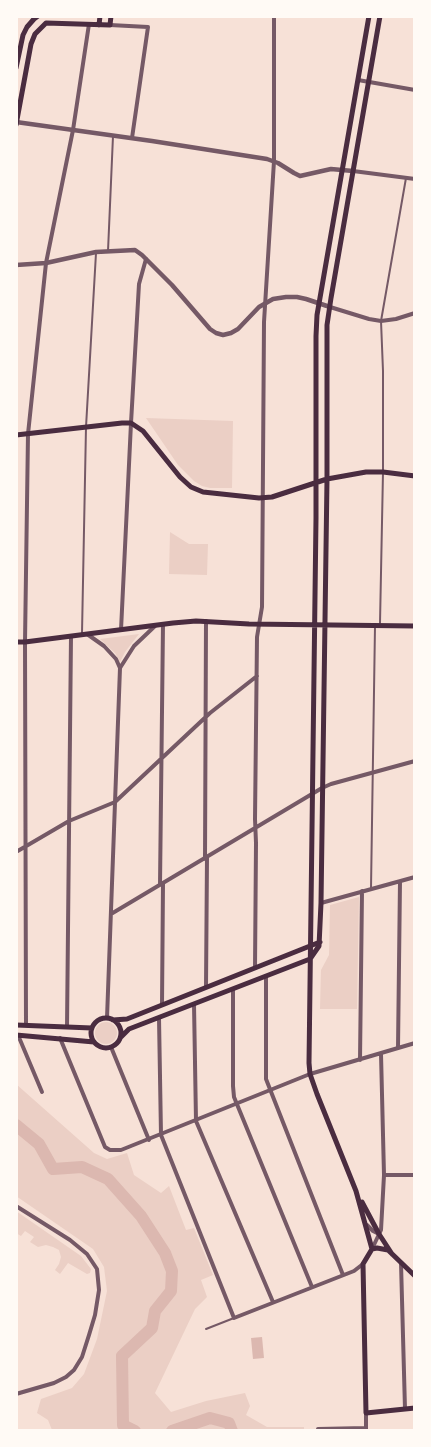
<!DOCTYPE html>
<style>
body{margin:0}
#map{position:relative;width:431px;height:1447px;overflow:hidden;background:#f7e1d7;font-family:"Archivo Narrow",sans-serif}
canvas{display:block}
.frame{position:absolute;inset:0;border:18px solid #fffaf5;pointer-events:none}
</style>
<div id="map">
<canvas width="431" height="1447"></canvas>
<div class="frame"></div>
</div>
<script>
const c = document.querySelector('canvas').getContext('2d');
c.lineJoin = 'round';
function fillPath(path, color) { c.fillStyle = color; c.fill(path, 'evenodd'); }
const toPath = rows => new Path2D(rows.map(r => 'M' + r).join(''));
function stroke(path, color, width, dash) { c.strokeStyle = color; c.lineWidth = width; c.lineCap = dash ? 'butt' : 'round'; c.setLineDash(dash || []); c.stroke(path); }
fillPath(toPath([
 [146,418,233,421,232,488,210,488,202,486,194,481,178,465],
 [170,532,189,544,208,544,207,575,169,574],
 [139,634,125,652,120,662,115,653,100,639],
 [359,897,357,1009,320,1009,321,970,329,955,330,905],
 '95 1033a11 11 0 1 1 22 0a11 11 0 1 1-22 0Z',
 [16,1084,94,1153,107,1159,127,1153,134,1175,161,1193,169,1186,186,1230,194,1228,213,1275,201,1280,207,1297,195,1309,155,1393,171,1412,206,1401,245,1393,250,1406,246,1415,267,1427,304,1427,304,1431,54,1431,52,1430,48,1420,37,1413,41,1399,72,1388,84,1374,97,1339,107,1291,104,1267,93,1249,16,1196],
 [16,1211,81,1256,91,1269,90,1273,87,1274,68,1263,60,1274,55,1270,59,1264,61,1257,59,1250,53,1247,46,1245,38,1247,30,1242,34,1237,25,1231,21,1236,16,1233]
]), '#ebcfc5');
fillPath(toPath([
 [262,1337,264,1358,253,1359,251,1338]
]), '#dcb8b0');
stroke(toPath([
 [16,1125,39,1144,53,1169,82,1167,108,1179,141,1216,165,1253,172,1271,171,1291,155,1311,152,1328,122,1356,123,1425,135,1431],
 [172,1431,210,1418,229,1423,232,1431]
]), '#dcb8b0', 12);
stroke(toPath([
 [108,251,113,136],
 [380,623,383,472,383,371,381,321,406,178],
 [82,633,86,427,96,253],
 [371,888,375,626],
 [206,1329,234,1318]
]), '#755966', 2);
stroke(toPath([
 [110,25,148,27,132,138],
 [358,80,415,90],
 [353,171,415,179],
 [330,307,369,319,381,321,396,319,415,313],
 [121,630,131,423,139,284,146,259],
 [87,634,104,646,116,659,120,668],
 [16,852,69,821,115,802,210,713,257,676],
 [205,859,206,621],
 [160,885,163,624],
 [321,903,415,877],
 [111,914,322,788,331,784,415,761],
 [255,968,256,843,255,819,257,637,262,607,264,322,274,161,274,16],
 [266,976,266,1079,343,1275],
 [206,987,207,857],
 [233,989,233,1086,234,1097,312,1287],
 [194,1004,196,1121,273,1302],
 [162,1005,163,883],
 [107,1018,120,668,134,646,155,626],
 [159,1018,161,1135,234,1318,354,1271,363,1264],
 [26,1025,25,642,28,434,46,263,73,130,89,24],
 [67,1027,71,636],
 [18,1035,42,1092],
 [60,1038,105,1147,110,1150,121,1150,310,1074,415,1043],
 [111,1047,149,1140],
 [398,1048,400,881],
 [360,1060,362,891],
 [384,1175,415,1175],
 [16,1206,70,1240,87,1254,97,1269,99,1290,95,1315,89,1335,82,1357,74,1370,66,1377,54,1383,16,1394],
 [367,1225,373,1231,379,1234],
 [372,1249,381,1230,384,1175,381,1054],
 [401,1263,405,1409],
 [366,1429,366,1413],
 [318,1431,318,1429,366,1428]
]), '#755966', 4);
stroke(toPath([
 [16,122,152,141,267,159,278,163,294,173,300,176,331,169,353,171],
 [16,265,46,263,96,252,135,250,142,255,172,285,210,329,216,333,223,335,231,333,238,329,259,307,273,299,286,297,297,297,306,299,330,307]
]), '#755966', 4.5);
stroke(toPath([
 [369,16,317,315,316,336,316,518,309,1063,310,1074,317,1094,356,1191,372,1249],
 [99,25,100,16],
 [16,68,23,35,27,27,34,19,38,16],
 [16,125,31,44,35,34,46,23,110,25,111,16],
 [16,435,122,423,131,423,143,431,180,477,191,487,203,492,259,498,272,497,327,479,366,472,383,472,415,476],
 [16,642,25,642,173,623,196,621,249,624,415,626],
 [310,959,319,946,321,903,327,479,327,325,331,298,380,16],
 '91 1033a15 15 0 1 1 30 0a15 15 0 1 1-30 0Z',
 [113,1020,127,1019,320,942],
 [16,1025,92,1028],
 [16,1035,94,1042],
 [121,1037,129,1029,310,959],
 [362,1202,379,1234,392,1254],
 [372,1249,363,1264,366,1413,415,1408],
 [372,1249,377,1248,388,1250,415,1276]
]), '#4a2c40', 5);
</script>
